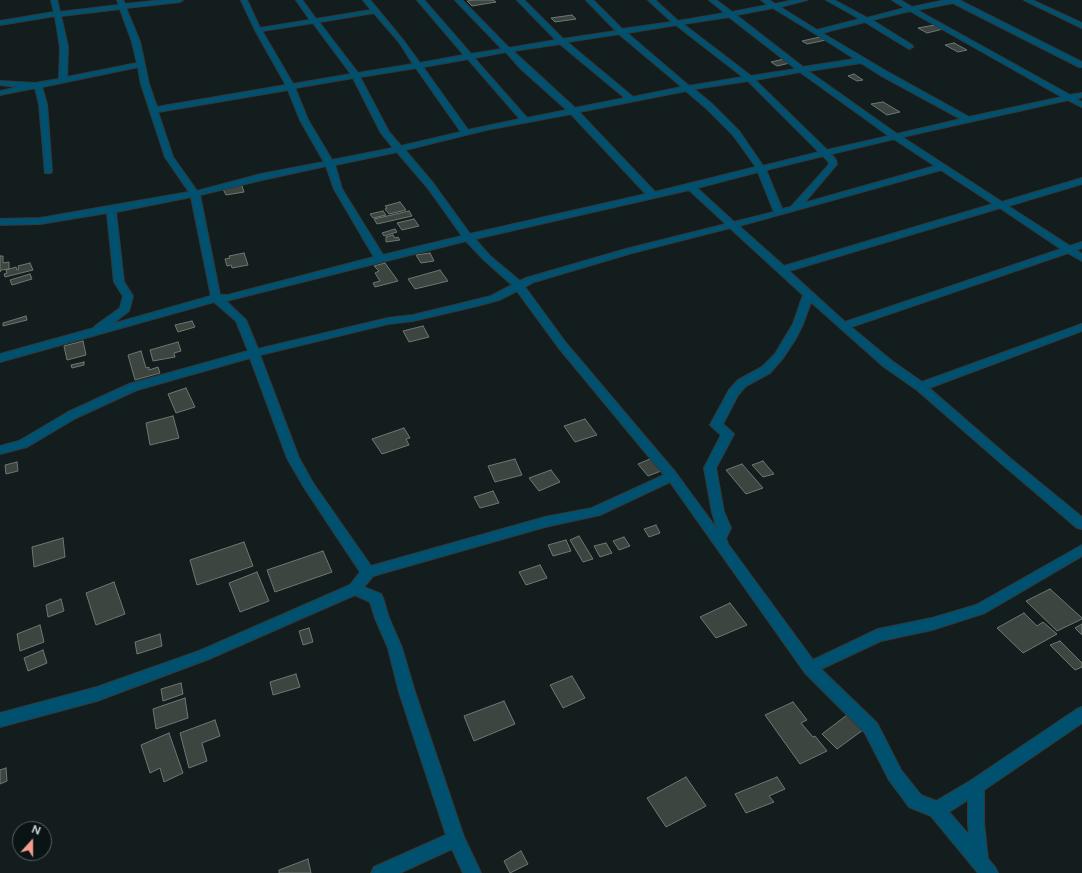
<!DOCTYPE html>
<style>
body{margin:0}
#map{position:relative;width:1082px;height:873px;overflow:hidden;background:#141d1e;font-family:Figtree,sans-serif}
canvas{display:block}
.north{position:absolute;left:12px;top:821px;width:40px;height:40px;box-sizing:border-box;background:#0b1415;border:1px solid #586061;border-radius:50%;rotate:21deg;font-size:11px;font-weight:700;line-height:16px;text-align:center;color:#ccd3d3}
.north::after{content:'';display:block;margin:auto;width:14px;height:18px;background:#f59d90;clip-path:polygon(50% 0,100% 100%,50% 72%,0 100%)}
</style>
<div id="map">
<canvas width="1082" height="873"></canvas>
<div class="north">N</div>
</div>
<script>
const c = document.querySelector('canvas').getContext('2d');
c.lineJoin = 'round';
function fillPath(path, color) { c.fillStyle = color; c.fill(path, 'evenodd'); }
const toPath = rows => new Path2D(rows.map(r => 'M' + r).join(''));
function stroke(path, color, width, dash) { c.strokeStyle = color; c.lineWidth = width; c.lineCap = dash ? 'butt' : 'round'; c.setLineDash(dash || []); c.stroke(path); }
const building = toPath([
 [474,0,493,0,496,2,472,6,467,1,474,0],
 [572,15,576,19,555,22,551,18,572,15],
 [935,25,943,29,927,33,918,28,935,25],
 [820,37,826,40,807,44,802,41,820,37],
 [954,43,967,50,958,52,945,45,954,43],
 [784,59,790,63,777,66,771,62,784,59],
 [854,74,863,80,857,81,848,76,854,74],
 [883,102,900,112,887,115,871,104,883,102],
 [241,183,244,192,226,195,222,187,241,183],
 [400,202,406,210,389,214,385,209,387,208,385,206,400,202],
 [383,211,386,215,373,218,370,214,383,211],
 [409,211,412,216,377,224,374,219,409,211],
 [414,219,419,226,402,230,397,223,414,219],
 [395,229,397,232,384,236,382,233,395,229],
 [393,235,395,238,398,237,400,240,386,242,386,237,393,235],
 [244,253,248,265,232,268,231,265,227,266,225,259,230,258,229,256,244,253],
 [430,253,434,261,421,263,416,255,430,253],
 [0,256,3,256,3,263,9,262,9,269,1,270,0,272,0,256],
 [30,263,33,270,5,277,4,274,7,273,6,270,16,267,17,270,19,269,18,266,30,263],
 [385,263,398,281,375,287,373,283,380,281,375,273,379,271,374,266,385,263],
 [440,270,448,281,415,289,408,279,440,270],
 [30,274,32,279,12,285,10,280,30,274],
 [26,316,27,320,3,326,3,323,26,316],
 [192,321,195,327,178,332,175,325,192,321],
 [423,326,429,337,409,342,403,331,423,326],
 [83,341,86,355,67,360,64,346,83,341],
 [178,342,181,351,174,353,175,357,153,361,150,350,178,342],
 [141,351,146,368,149,367,149,370,158,367,160,373,135,380,128,355,141,351],
 [84,362,84,365,72,368,71,365,84,362],
 [186,388,195,407,176,413,168,394,186,388],
 [173,416,179,438,150,445,146,423,173,416],
 [585,419,597,435,575,442,564,426,585,419],
 [404,428,410,438,406,439,409,445,382,454,372,439,404,428],
 [515,459,522,475,495,482,488,466,515,459],
 [650,459,661,471,648,476,638,464,650,459],
 [763,461,774,474,763,477,752,465,763,461],
 [17,462,18,471,6,474,5,465,17,462],
 [742,464,763,488,746,494,726,470,742,464],
 [551,470,560,482,539,491,529,478,551,470],
 [493,491,499,503,480,508,474,497,493,491],
 [656,525,660,533,649,537,644,529,656,525],
 [579,536,593,559,583,562,570,540,579,536],
 [624,537,630,546,619,550,613,541,624,537],
 [63,538,65,557,34,567,32,547,63,538],
 [566,540,571,551,553,556,548,545,566,540],
 [244,542,253,566,197,585,190,560,244,542],
 [606,543,612,553,600,557,594,546,606,543],
 [323,551,332,572,275,592,267,570,323,551],
 [540,565,547,578,526,585,519,572,540,565],
 [257,572,269,601,240,612,229,583,257,572],
 [114,582,125,614,96,625,86,593,114,582],
 [1050,589,1082,618,1082,619,1057,631,1026,601,1050,589],
 [61,599,64,611,48,617,46,605,61,599],
 [730,603,747,625,716,638,700,617,730,603],
 [1024,613,1037,626,1043,622,1057,634,1023,653,997,628,1024,613],
 [1082,624,1082,635,1075,628,1082,624],
 [40,625,44,642,20,651,17,634,40,625],
 [309,628,313,642,303,645,299,631,309,628],
 [160,634,162,646,137,654,135,642,160,634],
 [1060,641,1082,663,1082,667,1075,670,1050,645,1060,641],
 [43,650,47,663,28,671,24,658,43,650],
 [296,674,300,687,273,695,270,682,296,674],
 [572,676,585,698,563,708,550,685,572,676],
 [181,683,183,694,163,701,161,689,181,683],
 [185,698,188,718,156,729,153,709,185,698],
 [504,701,515,724,474,741,464,716,504,701],
 [793,702,807,720,801,723,813,737,815,736,827,751,800,764,765,715,793,702],
 [847,715,863,730,837,749,822,734,847,715],
 [215,720,220,736,202,743,207,761,189,768,180,733,215,720],
 [169,733,183,773,164,782,160,768,150,773,141,745,169,733],
 [6,768,7,781,0,784,0,770,6,768],
 [686,777,706,806,666,827,647,798,686,777],
 [777,777,785,789,769,796,774,802,746,813,735,794,777,777],
 [521,851,528,864,510,873,504,861,521,851],
 [308,859,311,873,279,873,279,870,308,859]
]);
fillPath(building, '#3c4540');
stroke(building, '#6e7873', 1);
const street = toPath([
 [51,0,57,0,60,12,119,5,117,0,123,0,125,4,163,0,183,0,180,2,126,8,140,42,149,84,157,107,286,85,255,30,241,0,247,0,260,28,310,20,296,0,302,0,316,19,371,10,363,0,370,0,403,40,420,63,464,55,417,0,424,0,471,54,502,49,455,0,462,0,509,48,556,40,517,0,524,0,563,39,616,31,586,0,593,0,622,29,672,22,648,0,655,0,678,21,725,13,709,0,716,0,732,12,768,5,761,0,769,0,775,4,794,0,807,0,780,7,817,30,860,19,826,0,834,0,867,18,905,8,892,0,900,0,912,7,946,0,959,0,1082,62,1082,67,1079,67,953,3,917,10,1070,95,1082,93,1082,97,1076,99,1082,102,1082,107,1068,100,902,137,1002,202,1082,178,1082,184,1008,206,1070,246,1082,242,1082,248,1076,250,1082,254,1082,261,1068,253,851,327,892,361,922,382,1082,324,1082,331,929,388,1011,459,1082,517,1082,529,1077,528,1003,465,917,390,884,367,811,302,803,324,795,340,783,358,770,373,746,386,738,395,723,424,734,434,716,468,724,512,731,528,726,538,728,544,813,660,878,629,932,618,976,605,1082,545,1082,556,985,613,932,630,881,641,821,669,877,723,901,770,921,795,936,801,970,781,1077,709,1082,707,1082,723,984,790,984,823,988,859,995,867,998,873,978,873,931,816,909,807,889,780,865,733,805,673,670,482,600,515,545,527,373,576,364,587,381,594,383,598,389,618,402,648,415,692,464,837,481,873,463,873,452,849,400,873,371,873,374,867,446,835,399,692,388,648,375,618,370,602,355,595,209,659,97,701,0,727,0,713,97,687,199,651,350,585,360,572,305,489,287,458,250,358,137,390,76,418,27,447,0,454,0,446,19,441,68,412,129,384,248,351,236,321,214,302,0,362,0,354,94,328,95,326,120,308,123,296,114,282,107,213,40,224,0,225,0,219,40,218,189,192,165,157,141,84,138,67,42,87,47,104,52,171,51,173,45,173,39,104,35,88,0,95,0,91,19,87,0,85,0,81,35,83,59,79,60,47,55,16,0,25,0,21,54,12,51,0],
 [773,8,814,33,855,59,803,67,736,15,773,8],
 [120,9,132,42,137,63,67,77,68,47,61,16,120,9],
 [910,11,1062,97,969,117,886,71,822,33,865,22,909,49,913,47,912,45,872,20,910,11],
 [374,13,399,42,413,64,358,73,319,22,374,13],
 [729,17,796,69,751,76,683,24,729,17],
 [313,23,351,74,293,84,262,31,313,23],
 [676,25,743,77,689,86,627,33,676,25],
 [619,34,682,87,633,97,567,42,619,34],
 [560,44,625,98,575,108,513,51,560,44],
 [506,52,521,69,567,110,527,118,474,58,506,52],
 [468,59,520,119,468,130,423,67,468,59],
 [861,63,880,75,961,119,897,134,808,71,861,63],
 [416,68,461,132,401,146,389,132,360,77,416,68],
 [800,72,889,136,827,150,755,80,800,72],
 [353,78,381,133,393,148,332,160,308,120,295,88,353,78],
 [748,81,819,152,763,166,739,131,712,104,694,89,748,81],
 [288,90,300,120,324,162,261,174,197,191,173,157,158,112,288,90],
 [686,91,706,108,733,135,756,167,655,192,579,112,686,91],
 [571,114,646,194,470,234,433,183,405,150,486,130,571,114],
 [894,139,935,166,804,203,837,164,836,160,831,154,894,139],
 [397,152,427,187,462,236,383,255,342,189,335,165,397,152],
 [823,156,828,161,829,164,826,168,791,207,782,209,766,170,823,156],
 [326,166,334,189,374,257,228,295,220,295,200,195,262,180,326,166],
 [941,170,993,204,784,266,739,226,941,170],
 [758,172,774,212,734,222,697,188,758,172],
 [689,190,726,224,626,249,526,278,520,281,490,256,475,239,689,190],
 [191,197,211,296,112,324,129,311,133,296,124,282,116,212,191,197],
 [1000,208,1061,249,845,322,789,271,1000,208],
 [730,228,803,295,793,324,775,354,762,367,738,380,729,390,710,425,721,435,704,468,712,512,717,529,676,473,566,343,525,287,534,282,632,253,730,228],
 [466,241,484,260,512,285,491,296,471,301,413,315,388,318,258,349,246,320,226,301,466,241],
 [517,291,558,347,664,475,592,508,545,517,371,566,313,483,299,458,260,355,388,324,413,321,477,306,499,300,517,291],
 [968,800,968,823,969,835,949,812,968,800],
 [1024,0,1032,0,1082,23,1082,28,1024,0]
]);
stroke(street, '#313a3b', 2);
fillPath(street, '#00506f');
</script>
